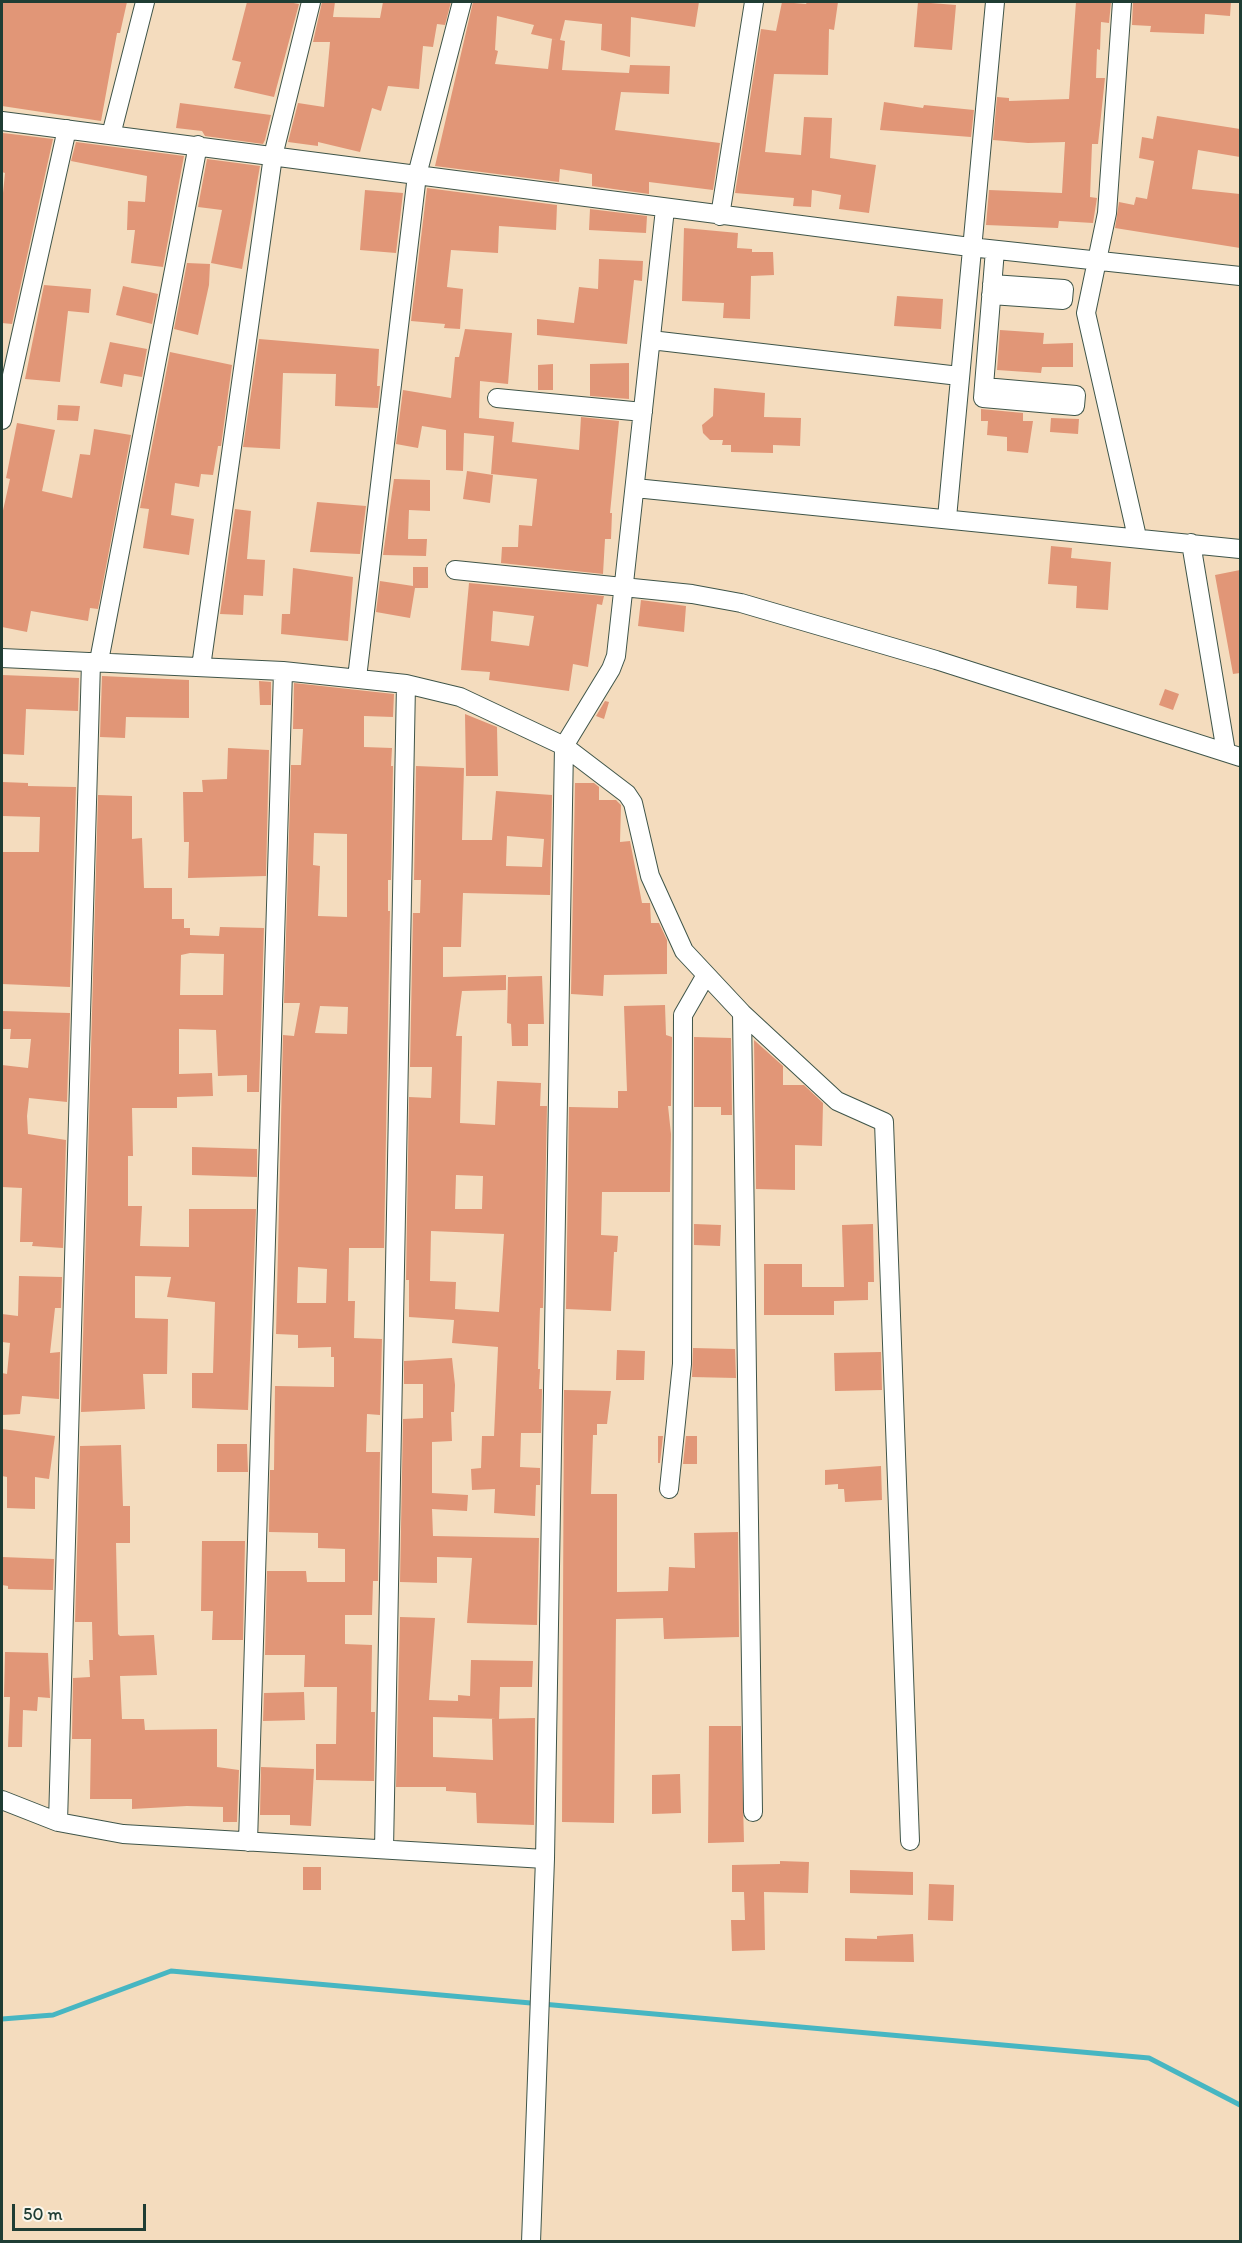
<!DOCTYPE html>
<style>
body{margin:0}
#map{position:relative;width:1242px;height:2243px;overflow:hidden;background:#f4dcbe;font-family:Itim,sans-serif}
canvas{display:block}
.frame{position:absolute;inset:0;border:3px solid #1f3d34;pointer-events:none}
.scale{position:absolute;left:12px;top:2204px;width:134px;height:27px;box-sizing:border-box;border:3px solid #1f3d34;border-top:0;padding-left:8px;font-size:18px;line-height:21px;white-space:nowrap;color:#1f3d34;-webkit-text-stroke:4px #fbf7ec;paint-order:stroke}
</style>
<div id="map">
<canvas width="1242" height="2243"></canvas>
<div class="frame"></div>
<div class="scale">50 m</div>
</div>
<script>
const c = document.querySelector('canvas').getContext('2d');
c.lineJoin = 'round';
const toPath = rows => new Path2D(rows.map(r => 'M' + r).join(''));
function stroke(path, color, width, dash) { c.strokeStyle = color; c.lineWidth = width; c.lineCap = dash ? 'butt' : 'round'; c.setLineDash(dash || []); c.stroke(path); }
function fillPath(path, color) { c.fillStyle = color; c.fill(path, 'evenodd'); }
stroke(toPath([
 [2,2019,53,2015,171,1971,1149,2058,1240,2105]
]), '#47b6c2', 5);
fillPath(toPath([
 [2,2,127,2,120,33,117,33,101,121,2,106],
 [247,2,288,2,299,4,274,97,234,88,241,62,232,60],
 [322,2,335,2,333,17,380,18,383,2,451,2,445,25,437,24,433,47,423,46,419,89,388,86,381,111,372,108,360,152,318,142,318,146,288,142,298,103,324,107,330,42,313,42],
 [473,2,699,2,695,27,631,17,630,57,601,50,602,24,565,20,560,40,565,41,562,70,629,73,630,65,670,66,669,94,621,92,615,130,720,143,713,190,649,182,649,194,592,186,592,174,560,169,559,182,435,166],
 [497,16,534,25,531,34,557,40,552,39,548,69,495,64,498,51,495,50],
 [782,2,806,4,807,2,838,2,834,30,829,29,828,75,774,74,765,152,801,155,804,117,832,118,830,158,876,165,869,213,839,209,841,195,812,190,811,207,793,206,794,198,735,193,761,29,776,31],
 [918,2,956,5,952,50,914,47],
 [1076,2,1111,2,1109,23,1101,22,1100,50,1097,49,1096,78,1105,78,1098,144,1092,144,1090,197,1097,198,1093,223,1059,221,1058,228,986,225,989,190,1062,193,1065,142,1028,143,993,140,997,97,1009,98,1009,101,1069,99],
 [1133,2,1231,2,1230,16,1205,14,1204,34,1150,32,1151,26,1132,25],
 [884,102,923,108,924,105,974,110,971,137,880,130],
 [180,103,271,115,265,140,263,144,205,136,202,131,176,128],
 [1157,116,1240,129,1240,157,1198,150,1192,189,1240,194,1240,248,1115,228,1119,202,1134,205,1136,197,1147,199,1154,161,1139,158,1142,137,1153,139],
 [3,133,53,139,12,324,2,323,2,203,5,173,2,172],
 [76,142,184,156,163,267,131,263,135,230,127,230,128,201,145,202,147,176,71,161],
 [207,159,260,166,242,269,211,263,222,210,198,207],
 [427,188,557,205,556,230,499,226,498,253,451,250,447,287,463,289,460,329,444,328,445,324,411,321],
 [365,190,403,193,396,253,360,250],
 [590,209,647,216,646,233,589,230],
 [684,228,738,233,737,248,752,249,752,252,773,252,774,275,751,276,750,319,723,318,724,303,682,301],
 [599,259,643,261,642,281,634,280,627,344,537,335,537,319,574,323,579,287,598,289],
 [187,263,210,264,209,285,198,335,174,329],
 [44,285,91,289,89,313,68,311,60,382,25,379],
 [123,286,158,294,152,324,116,315],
 [897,296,943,299,941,329,894,326],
 [465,329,512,333,508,384,480,381,479,418,514,422,512,442,579,450,581,417,619,421,610,513,612,513,611,539,605,539,603,574,501,563,502,547,518,547,519,525,532,526,537,479,491,474,494,436,464,433,463,471,446,470,446,430,422,426,418,448,396,444,403,390,451,398,455,357,459,357],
 [1000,330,1044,333,1043,344,1073,343,1073,367,1042,367,1041,373,997,370],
 [259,339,379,349,377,386,380,386,378,408,335,406,336,374,283,373,280,449,243,447],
 [110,342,147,349,142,377,124,374,122,387,100,383],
 [170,352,232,365,221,446,218,446,213,475,201,474,199,487,175,483,171,515,194,519,189,555,143,548,149,509,140,508],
 [629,363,629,399,590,396,590,364],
 [553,364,553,390,538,390,538,365],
 [714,388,765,393,764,417,801,418,800,446,773,445,773,453,731,452,731,445,722,445,723,440,710,440,703,433,702,425,713,416],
 [58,405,80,406,78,421,57,420],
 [981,409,1023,413,1023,421,1033,421,1028,453,1007,451,1007,437,987,435,988,421,981,421],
 [1051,418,1079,419,1078,434,1050,432],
 [17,423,55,430,42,491,72,498,80,454,90,455,94,429,131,435,98,609,90,608,88,621,31,611,27,632,2,627,2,515,10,479,6,478],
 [467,471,493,475,490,503,463,499],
 [394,479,430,480,430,511,409,510,408,539,427,539,426,556,383,555],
 [317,502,366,506,360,554,310,552],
 [235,509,251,511,247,559,265,560,263,596,244,595,243,615,220,614],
 [1051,546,1072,548,1071,558,1111,562,1108,610,1076,608,1077,586,1048,584],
 [413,567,428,567,428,588,415,588,410,618,376,612,380,581,413,586],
 [293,568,353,577,348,641,281,634,282,614,290,614],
 [1240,570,1240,673,1233,674,1215,575],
 [469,583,604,596,602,605,597,604,588,667,573,664,569,691,489,680,490,672,461,670],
 [493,611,534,616,529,646,491,641],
 [641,600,686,606,684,632,638,626],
 [2,675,79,678,78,711,26,709,24,755,2,754],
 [102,676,189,680,189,718,126,717,125,738,100,737],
 [259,681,271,682,271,705,260,705],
 [294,683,394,694,393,717,364,716,364,747,392,748,391,766,393,766,391,880,388,880,388,911,390,911,384,1248,349,1248,348,1301,355,1301,354,1338,382,1339,380,1415,367,1414,366,1452,380,1452,378,1581,373,1581,372,1615,345,1615,345,1644,372,1645,371,1712,375,1712,374,1781,316,1780,316,1744,336,1744,337,1687,304,1687,305,1655,265,1655,267,1571,306,1571,307,1582,345,1582,345,1549,318,1548,318,1533,269,1532,270,1470,274,1470,275,1386,334,1387,334,1357,331,1357,331,1347,298,1348,298,1335,276,1334,283,1035,294,1036,300,1003,284,1003,291,765,301,765,303,729,293,729],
 [314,833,347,834,347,917,318,916,320,866,313,865],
 [320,1006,348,1007,347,1034,315,1033],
 [298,1267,327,1269,326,1303,297,1303],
 [1165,689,1179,694,1173,710,1159,705],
 [605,701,609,702,604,719,596,716],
 [465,714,497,727,498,776,466,776],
 [228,748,269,750,266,876,188,878,189,842,184,842,183,792,203,792,202,780,227,779],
 [416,766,464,768,462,840,492,840,496,791,552,795,550,895,463,893,461,947,443,947,443,977,506,975,506,990,462,991,456,1036,462,1036,460,1123,495,1125,497,1081,541,1083,540,1106,547,1106,543,1308,540,1308,538,1369,540,1369,539,1389,542,1389,541,1433,521,1433,520,1467,540,1468,540,1485,536,1485,535,1516,494,1513,495,1489,472,1490,471,1469,481,1468,482,1436,494,1436,498,1347,452,1343,454,1320,409,1317,409,1280,406,1280,409,1097,431,1098,432,1067,410,1067,413,913,420,913,421,880,414,880],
 [507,836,544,839,542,867,506,866],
 [456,1175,483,1176,482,1209,455,1209],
 [431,1231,504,1234,499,1312,455,1309,456,1282,430,1281],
 [2,782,28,783,28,786,76,787,70,987,2,984,2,852,39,852,40,817,2,816],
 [575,783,594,783,599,787,599,800,616,800,621,805,620,842,630,841,642,903,650,903,651,923,659,923,667,940,667,974,604,975,603,996,571,994],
 [98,795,132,796,132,839,142,838,144,888,172,888,172,919,184,919,184,928,190,928,190,935,219,936,220,927,264,928,259,1092,247,1092,247,1075,218,1076,216,1030,179,1029,179,1074,212,1073,213,1096,177,1097,177,1108,132,1108,133,1156,128,1156,128,1206,142,1206,140,1246,189,1247,189,1209,256,1209,248,1410,192,1408,192,1373,213,1373,215,1302,167,1297,171,1277,135,1276,135,1318,168,1319,167,1374,143,1374,145,1409,81,1412],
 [190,953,224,954,223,995,180,995,181,955],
 [542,976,544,1024,528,1024,528,1046,512,1046,511,1024,507,1023,508,977],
 [665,1005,666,1035,672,1037,671,1106,668,1106,671,1134,670,1192,602,1192,601,1235,618,1236,617,1252,614,1252,611,1311,566,1309,569,1107,618,1108,618,1091,627,1091,624,1006],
 [2,1011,70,1013,67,1102,29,1098,27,1116,28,1134,66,1140,63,1248,32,1246,33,1242,20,1242,22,1188,2,1187,2,1065,28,1068,31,1039,10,1039,11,1029,2,1029],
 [694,1037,731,1038,732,1115,721,1115,721,1107,694,1107],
 [754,1040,783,1066,783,1085,804,1085,823,1103,822,1146,795,1145,795,1190,756,1189],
 [192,1147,257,1149,257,1177,192,1175],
 [694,1224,721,1225,720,1246,694,1245],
 [873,1224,874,1282,868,1282,868,1300,834,1301,834,1315,764,1315,764,1264,802,1264,802,1287,844,1287,842,1225],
 [19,1276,62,1277,61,1308,55,1308,50,1353,60,1352,59,1399,22,1396,20,1414,2,1415,2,1373,7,1374,10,1343,2,1342,2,1314,18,1316],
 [693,1348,735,1349,736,1378,692,1377],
 [617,1350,645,1351,644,1380,616,1380],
 [881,1352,882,1390,835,1391,834,1353],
 [452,1358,455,1385,454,1412,451,1412,452,1441,432,1442,432,1493,468,1495,467,1511,432,1509,433,1536,539,1538,537,1625,467,1623,472,1558,437,1557,437,1583,400,1582,403,1419,423,1418,423,1384,404,1384,404,1361],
 [564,1390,611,1391,607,1424,597,1424,597,1435,593,1435,591,1494,617,1494,617,1592,668,1591,669,1567,695,1568,694,1533,738,1532,739,1637,664,1639,663,1618,616,1619,614,1823,562,1822],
 [2,1429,55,1436,49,1479,35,1477,35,1509,7,1508,7,1477,2,1476],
 [658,1436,663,1436,660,1463,658,1463],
 [686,1436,697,1436,697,1464,683,1464],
 [217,1444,247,1444,248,1472,217,1472],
 [121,1445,123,1506,130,1506,130,1543,116,1543,118,1634,120,1636,154,1635,157,1675,120,1676,122,1719,144,1719,145,1730,217,1729,217,1767,239,1770,237,1822,223,1822,223,1807,187,1806,132,1809,132,1799,90,1799,91,1739,72,1739,73,1678,90,1677,89,1660,93,1660,92,1622,75,1622,80,1446],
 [881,1466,882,1500,845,1502,844,1489,838,1489,838,1484,825,1485,825,1470],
 [202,1541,245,1541,243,1640,212,1640,213,1611,201,1611],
 [2,1557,54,1559,53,1590,8,1589,8,1586,2,1585],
 [400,1617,435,1618,429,1700,458,1701,458,1695,470,1696,471,1660,533,1661,532,1687,500,1687,499,1719,433,1717,433,1757,493,1760,492,1719,535,1718,534,1825,477,1823,476,1793,446,1791,446,1787,396,1787],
 [5,1652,48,1653,50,1698,38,1697,37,1711,23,1710,22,1747,8,1747,10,1697,4,1697],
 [304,1692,305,1720,263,1721,264,1693],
 [709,1726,741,1726,744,1842,708,1843],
 [261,1767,314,1769,311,1826,290,1825,290,1815,260,1815],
 [680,1774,681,1813,652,1814,652,1775],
 [780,1861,809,1862,808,1893,764,1892,765,1950,732,1951,731,1920,745,1920,744,1892,732,1892,732,1865,780,1864],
 [303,1867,321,1867,321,1890,303,1890],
 [850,1870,913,1872,913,1895,850,1893],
 [929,1884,954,1885,953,1921,928,1920],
 [913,1934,914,1962,845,1961,845,1938,877,1939,877,1936]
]), '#e19677');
const minor = toPath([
 [1122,2,1107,213,1086,313,1137,537],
 [2,121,970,247,1240,276],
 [111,135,145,2],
 [720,216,754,2],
 [991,295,1063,300,1064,289,992,284],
 [651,340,959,376],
 [984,387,1076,395,1075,406,983,398,995,250],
 [497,398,643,412],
 [2,420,67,129],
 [635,488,1240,549],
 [947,518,995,2],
 [1191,543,1226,752],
 [455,570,692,594,741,603,936,660,1240,757],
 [2,658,283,671,406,684,460,697,564,746,627,794,633,803,650,876,684,951,742,1013,837,1101,884,1122,910,1841],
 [99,661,198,145],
 [201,667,273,156,311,2],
 [357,678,417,175,462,2],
 [742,1013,753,1812],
 [669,1489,682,1364,683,1015,706,975],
 [2,1800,58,1822,123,1834,545,1859],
 [58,1822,91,662],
 [248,1842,283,671],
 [384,1849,406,684],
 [531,2242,545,1859,564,746,611,669,616,656,665,209]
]);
stroke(minor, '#3f5549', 20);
stroke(minor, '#fff', 18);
</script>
